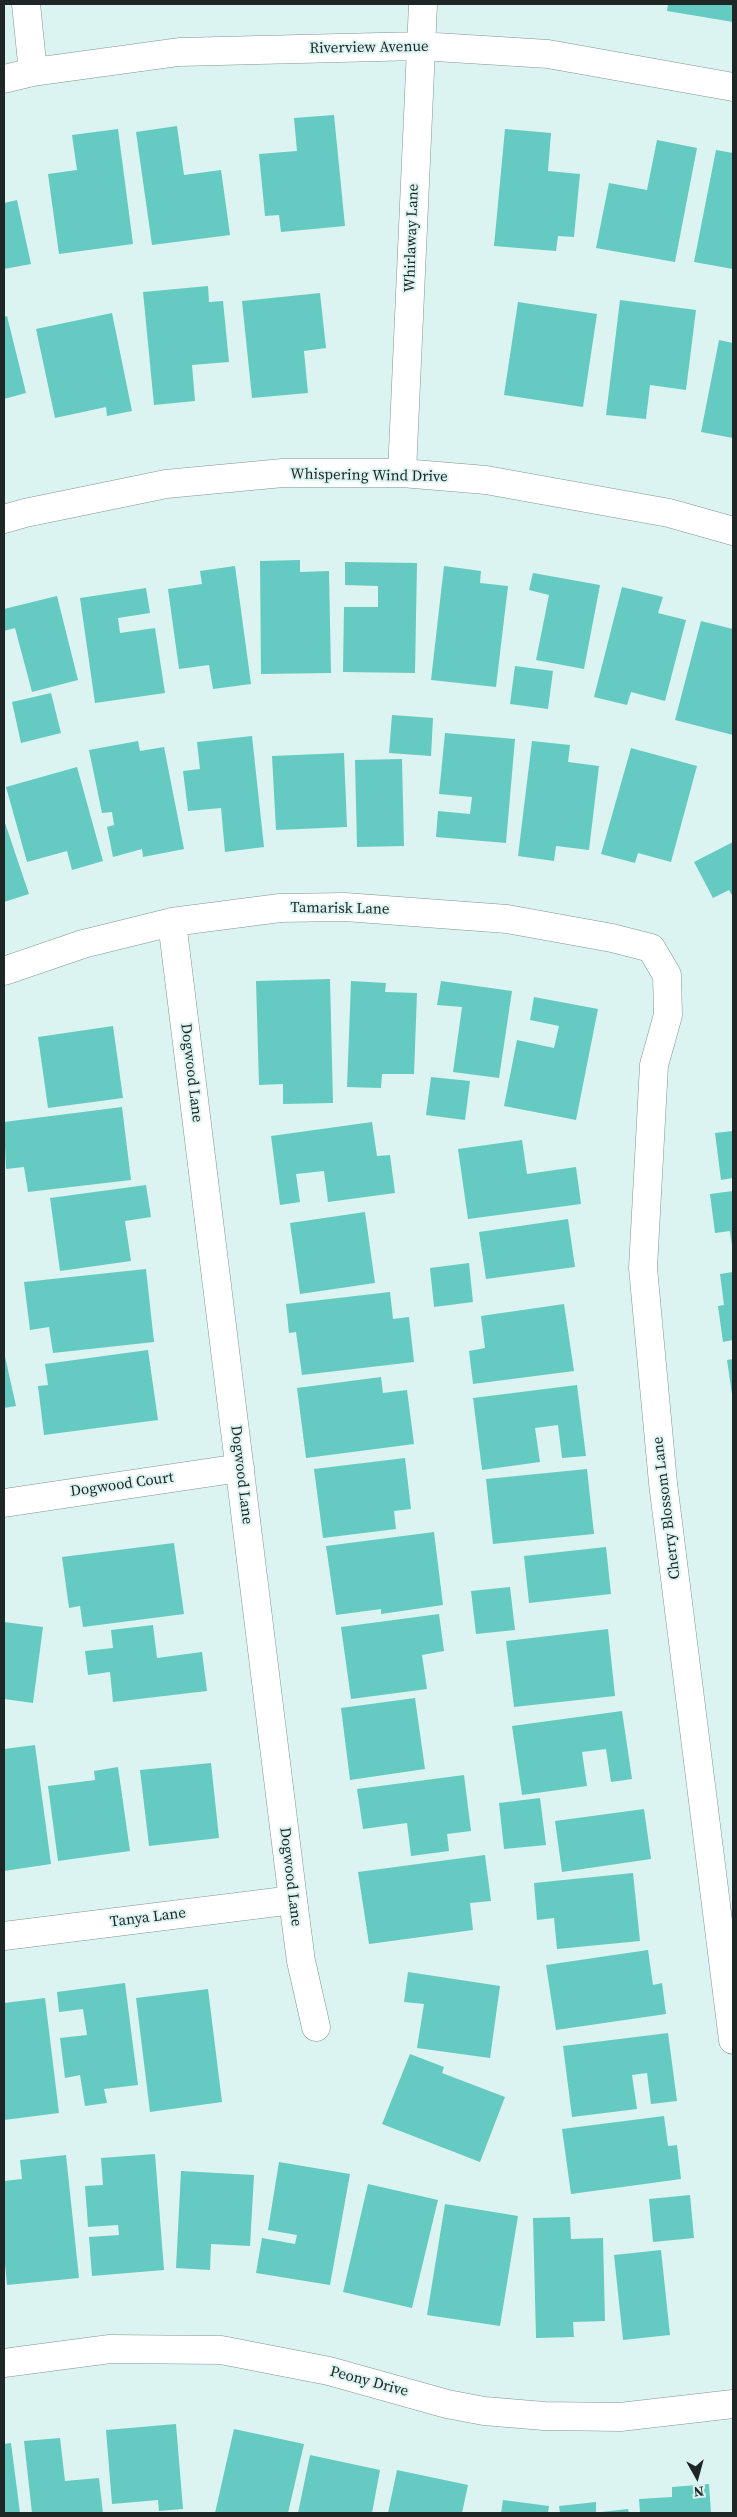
<!DOCTYPE html>
<style>
body{margin:0}
#map{position:relative;width:737px;height:2517px;overflow:hidden;background:#dcf4f1;font-family:"Source Serif 4",serif}
canvas{display:block}
.frame{position:absolute;inset:0;border:5px solid #1e2726;pointer-events:none}
.north{position:absolute;left:672px;top:2452px;width:50px;height:50px;-webkit-text-stroke:4px #dcf4f1;paint-order:stroke;rotate:173deg;font-size:14px;font-weight:700;line-height:20px;text-align:center;color:#1e2726}
.north::after{content:'';display:block;margin:auto;width:18px;height:22px;background:#1e2726;clip-path:polygon(50% 0,100% 100%,50% 72%,0 100%)}
</style>
<div id="map">
<canvas width="737" height="2517"></canvas>
<div class="frame"></div>
<div class="north">N</div>
</div>
<script>
const c = document.querySelector('canvas').getContext('2d');
c.lineJoin = 'round';
function fillPath(path, color) { c.fillStyle = color; c.fill(path, 'evenodd'); }
const toPath = rows => new Path2D(rows.map(r => 'M' + r).join(''));
function stroke(path, color, width, dash) { c.strokeStyle = color; c.lineWidth = width; c.lineCap = dash ? 'butt' : 'round'; c.setLineDash(dash || []); c.stroke(path); }
function drawText(font, color, halo, rows, align = 'center') {
  c.font = font + ' "Source Serif 4",serif'; c.lineWidth = 4; c.setLineDash([]); c.textBaseline = 'middle'; c.strokeStyle = halo; c.fillStyle = color; for (const [text, x, y, turn = 0] of rows) {
    c.save(); c.translate(x, y); c.rotate((+turn || 0) * Math.PI / 180); c.textAlign = isNaN(turn) ? turn : align; if (halo) c.strokeText(text, 0, 0); c.fillText(text, 0, 0); c.restore();
  }
}
fillPath(toPath([
 [668,4,733,4,733,22,667,11],
 [334,115,345,226,281,232,279,215,265,216,259,154,297,151,294,118],
 [177,126,184,175,221,170,230,235,152,245,136,132],
 [118,129,133,244,59,254,48,174,77,170,72,135],
 [505,129,551,133,548,171,580,174,574,237,558,236,556,251,494,246],
 [657,140,697,148,675,262,596,248,609,183,647,190],
 [716,150,733,153,733,269,694,262],
 [17,200,31,264,4,269,4,203],
 [208,286,209,302,223,301,229,362,192,365,195,401,154,405,143,292],
 [320,293,326,348,304,351,308,393,252,398,242,301],
 [620,300,696,310,686,390,650,385,646,419,606,415],
 [518,302,597,314,583,407,504,395],
 [112,313,132,411,107,416,106,407,55,418,36,329],
 [7,316,26,393,4,399,4,317],
 [719,340,733,343,733,438,701,432],
 [300,560,300,572,329,571,331,673,261,674,260,561],
 [345,562,417,563,415,673,343,672,344,607,378,607,378,586,345,585],
 [235,566,251,684,213,689,209,665,179,669,168,589,202,584,200,571],
 [444,566,481,571,480,583,508,586,496,687,431,680],
 [533,573,600,585,584,669,536,660,549,595,529,590],
 [622,587,663,597,658,613,686,620,665,701,631,692,627,705,594,697],
 [146,588,150,613,118,618,120,633,155,628,165,693,95,703,80,598],
 [57,596,78,680,32,692,15,628,4,631,4,609],
 [701,621,733,629,733,735,675,720],
 [515,666,553,671,548,709,510,704],
 [51,693,61,733,21,743,12,702],
 [392,715,433,718,431,756,389,753],
 [445,733,515,739,506,843,436,837,438,811,470,814,472,797,439,794],
 [252,736,264,847,225,852,221,808,188,811,183,771,200,769,197,742],
 [138,741,140,751,164,747,184,849,143,857,142,849,113,857,107,827,114,825,112,812,102,813,89,750],
 [532,741,570,745,568,762,599,766,589,850,556,846,554,861,518,856],
 [631,748,697,766,671,862,638,853,635,863,601,854],
 [344,753,347,827,276,830,272,756],
 [402,759,404,846,357,847,355,760],
 [77,767,103,861,72,870,67,851,27,862,6,787],
 [4,820,29,894,4,902],
 [733,842,733,897,729,890,713,898,694,862],
 [330,979,333,1103,283,1104,283,1084,259,1085,256,981],
 [351,981,386,983,385,992,417,993,414,1074,382,1074,381,1088,347,1087],
 [441,981,512,991,499,1078,453,1072,462,1007,437,1005],
 [534,997,598,1009,576,1120,504,1106,517,1040,554,1048,559,1026,530,1020],
 [113,1026,123,1098,48,1108,38,1037],
 [431,1077,470,1081,465,1120,426,1115],
 [122,1107,131,1180,28,1192,24,1167,6,1169,4,1122],
 [372,1122,377,1156,390,1155,395,1193,328,1202,324,1171,296,1174,300,1202,280,1205,271,1136],
 [733,1131,733,1178,721,1180,715,1133],
 [522,1140,527,1174,576,1167,581,1204,468,1219,458,1149],
 [146,1185,151,1217,125,1221,131,1261,60,1271,50,1198],
 [733,1191,733,1246,732,1246,730,1231,715,1233,710,1194],
 [365,1212,375,1283,300,1294,290,1223],
 [568,1219,575,1267,486,1279,479,1232],
 [469,1263,473,1302,434,1307,430,1268],
 [146,1269,154,1342,53,1353,49,1327,30,1330,24,1282],
 [733,1272,733,1340,723,1342,718,1306,724,1305,720,1274],
 [390,1292,393,1319,409,1317,414,1362,302,1375,296,1332,289,1333,286,1304],
 [564,1304,574,1371,473,1384,469,1351,485,1348,481,1316],
 [148,1350,158,1420,44,1435,38,1386,48,1385,45,1364],
 [4,1352,16,1406,4,1408],
 [733,1359,733,1393,732,1394,727,1360],
 [381,1377,383,1393,407,1390,414,1444,306,1458,297,1388],
 [577,1385,586,1456,562,1458,558,1425,535,1428,540,1462,482,1470,473,1398],
 [405,1458,411,1509,394,1511,396,1529,323,1538,314,1469],
 [587,1469,594,1534,493,1544,486,1479],
 [434,1532,443,1605,381,1614,381,1609,336,1615,326,1546],
 [174,1543,184,1614,83,1627,80,1606,69,1608,62,1557],
 [606,1547,611,1594,529,1603,524,1556],
 [510,1587,515,1630,476,1634,471,1591],
 [439,1614,444,1651,422,1655,427,1689,351,1699,341,1627],
 [4,1622,43,1627,33,1703,4,1699],
 [153,1625,157,1658,202,1652,207,1691,113,1702,110,1672,88,1675,85,1651,113,1648,111,1630],
 [608,1629,615,1696,514,1707,506,1641],
 [415,1698,425,1769,350,1780,341,1708],
 [622,1711,632,1779,611,1782,606,1749,582,1752,587,1786,522,1795,512,1726],
 [35,1745,51,1864,4,1871,4,1749],
 [211,1763,219,1838,149,1846,140,1770],
 [118,1767,130,1851,58,1861,48,1786,95,1780,94,1771],
 [464,1775,471,1831,447,1834,449,1851,411,1856,407,1823,363,1829,357,1789],
 [540,1798,546,1845,504,1849,499,1803],
 [644,1809,651,1859,562,1872,555,1821],
 [485,1855,491,1901,470,1903,473,1930,369,1944,358,1872],
 [633,1873,640,1941,557,1949,554,1918,537,1920,534,1883],
 [648,1950,653,1985,662,1983,666,2014,556,2030,546,1965],
 [408,1972,500,1986,490,2058,417,2048,424,2004,404,2002],
 [125,1983,138,2085,104,2089,107,2103,85,2106,80,2075,65,2078,60,2038,87,2035,83,2009,59,2012,57,1992],
 [208,1989,222,2102,150,2112,136,1998],
 [45,1998,59,2113,4,2120,4,2003],
 [668,2033,677,2101,651,2104,647,2073,632,2075,637,2109,572,2117,563,2046],
 [410,2054,444,2067,442,2073,505,2097,480,2162,382,2124],
 [664,2116,668,2146,677,2145,681,2179,571,2194,562,2129],
 [155,2154,164,2270,92,2276,89,2237,119,2235,118,2225,88,2227,85,2186,103,2185,101,2158],
 [66,2155,79,2278,7,2285,4,2253,4,2181,22,2179,20,2160],
 [279,2162,350,2174,330,2285,256,2273,262,2238,295,2244,297,2235,268,2230],
 [181,2171,254,2175,250,2246,211,2244,210,2270,176,2268],
 [368,2184,438,2200,412,2308,343,2292],
 [690,2195,694,2238,653,2242,649,2199],
 [445,2204,518,2216,500,2326,427,2315],
 [570,2217,571,2239,603,2238,605,2321,573,2322,574,2337,536,2338,533,2218],
 [661,2250,670,2335,623,2340,614,2255],
 [176,2424,183,2509,159,2511,158,2500,112,2504,106,2430],
 [234,2429,304,2444,288,2513,215,2513],
 [60,2438,65,2481,99,2478,103,2513,32,2513,24,2441],
 [11,2443,20,2513,4,2513,4,2444],
 [310,2455,380,2470,372,2513,298,2513],
 [397,2470,468,2485,462,2513,388,2513],
 [709,2484,711,2513,640,2513,639,2499,672,2497,672,2487],
 [503,2500,549,2506,548,2513,501,2513],
 [596,2502,596,2513,560,2513,559,2506],
 [628,2509,629,2513,601,2513,601,2512]
]), '#65cac1');
const minor = toPath([
 [26,4,33,72],
 [4,79,33,72,179,52,419,46,548,54,733,87],
 [402,473,423,4],
 [4,519,25,513,166,484,283,473,402,473,486,480,669,513,733,531],
 [172,922,293,1900,301,1961,316,2027],
 [4,971,83,944,172,922,280,908,345,907,507,919,612,938,651,948,667,975,668,1015,654,1065,643,1268,663,1483,733,2040],
 [4,1503,240,1468],
 [4,1936,293,1900],
 [4,2363,110,2349,221,2350,329,2371,447,2404,484,2411,544,2416,620,2417,733,2404]
]);
stroke(minor, '#7f9593', 29);
stroke(minor, '#fff', 28);
drawText('15px', '#1e2726', '#dcf4f1', [
 ["Riverview Avenue",369,48,-1],
 ["Whirlaway Lane",412,238,-88],
 ["Whispering Wind Drive",369,476,1],
 ["Tamarisk Lane",340,909,1],
 ["Dogwood Lane",191,1073,83],
 ["Dogwood Lane",241,1475,83],
 ["Dogwood Court",122,1485,-8],
 ["Cherry Blossom Lane",667,1508,-97],
 ["Dogwood Lane",290,1877,83],
 ["Tanya Lane",148,1918,-7],
 ["Peony Drive",369,2382,15]
]);
</script>
